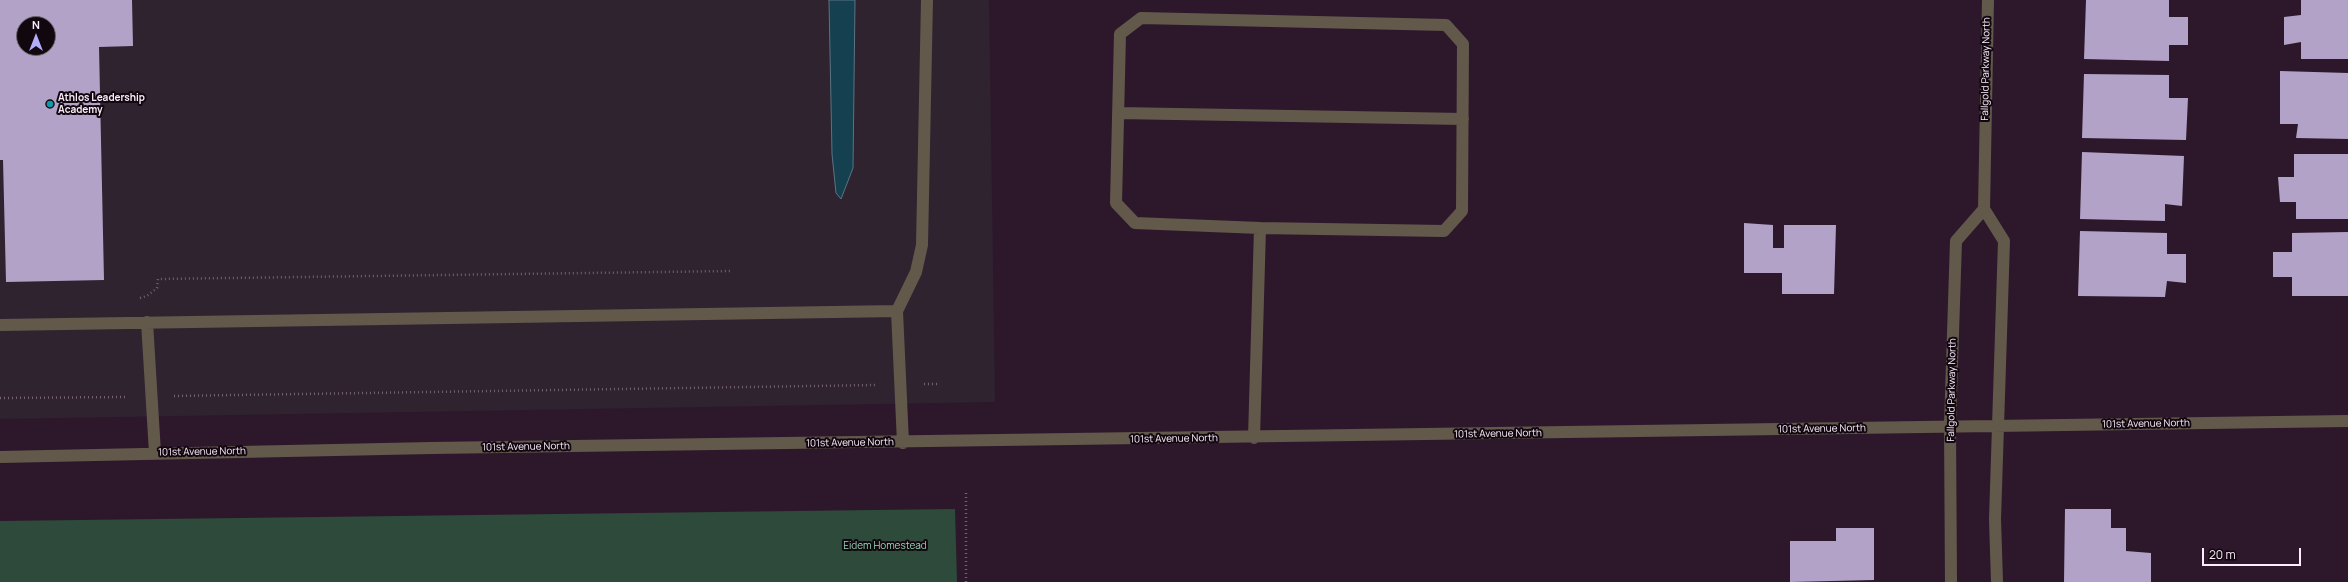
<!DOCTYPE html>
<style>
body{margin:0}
#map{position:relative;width:2348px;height:582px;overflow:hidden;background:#2d182b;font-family:Manrope,sans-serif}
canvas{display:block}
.north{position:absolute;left:16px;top:16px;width:40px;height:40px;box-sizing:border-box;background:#10070f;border:1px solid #6f636d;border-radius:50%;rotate:0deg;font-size:11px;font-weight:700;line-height:16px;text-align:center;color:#fdedfb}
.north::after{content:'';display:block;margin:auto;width:14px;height:18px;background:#b1adfa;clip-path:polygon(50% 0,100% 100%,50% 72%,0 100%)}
.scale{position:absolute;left:2202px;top:548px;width:99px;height:18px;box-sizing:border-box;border:2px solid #fdedfb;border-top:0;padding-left:5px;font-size:12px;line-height:14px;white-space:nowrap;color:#fdedfb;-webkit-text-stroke:3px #10070f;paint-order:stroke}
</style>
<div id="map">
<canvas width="2348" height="582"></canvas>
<div class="north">N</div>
<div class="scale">20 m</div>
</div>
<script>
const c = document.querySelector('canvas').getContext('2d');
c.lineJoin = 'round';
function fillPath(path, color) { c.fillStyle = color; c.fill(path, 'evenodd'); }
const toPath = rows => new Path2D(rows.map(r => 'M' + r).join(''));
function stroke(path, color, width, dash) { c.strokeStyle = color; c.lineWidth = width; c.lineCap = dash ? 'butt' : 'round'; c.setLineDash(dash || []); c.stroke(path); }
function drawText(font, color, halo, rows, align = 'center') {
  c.font = font + ' Manrope,sans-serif'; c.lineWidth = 4; c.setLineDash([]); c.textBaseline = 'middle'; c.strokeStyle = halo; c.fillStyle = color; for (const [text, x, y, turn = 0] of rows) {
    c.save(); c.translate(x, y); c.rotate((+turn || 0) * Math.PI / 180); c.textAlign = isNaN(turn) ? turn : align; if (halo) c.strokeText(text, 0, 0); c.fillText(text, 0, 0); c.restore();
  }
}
fillPath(toPath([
 [0,0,989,0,995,402,0,419],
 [24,24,48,24,48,48,24,48]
]), '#2f2330');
fillPath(toPath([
 [955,509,957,582,0,582,0,521]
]), '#2d4a3a');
const water = toPath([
 [829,0,855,0,853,168,841,199,836,193,832,154,829,0]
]);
fillPath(water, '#144050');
stroke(water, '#5a7483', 1);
fillPath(toPath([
 [0,0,132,0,133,46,99,47,104,280,6,282,3,160,0,160],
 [24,24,48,24,48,48,24,48],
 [2086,0,2169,0,2169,17,2188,17,2188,45,2169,45,2169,61,2084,59],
 [2301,0,2348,0,2348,59,2301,59,2301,42,2284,45,2284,17,2301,15],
 [2280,71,2348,73,2348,139,2296,138,2298,124,2280,124],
 [2084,74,2169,75,2169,98,2188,98,2186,140,2082,138],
 [2082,152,2184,156,2182,206,2165,204,2165,221,2080,219],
 [2294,154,2348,154,2348,219,2296,219,2296,202,2280,202,2278,177,2294,177],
 [1744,223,1773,225,1773,248,1784,248,1784,225,1836,225,1834,294,1782,294,1782,273,1744,273],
 [2080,231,2167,233,2167,254,2186,254,2186,283,2167,281,2165,297,2078,296],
 [2348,232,2348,296,2292,296,2292,277,2273,277,2273,252,2292,252,2292,233],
 [2065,509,2111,509,2111,528,2126,528,2126,551,2151,553,2151,582,2064,582],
 [1836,528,1874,528,1874,580,1790,582,1790,541,1836,541]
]), '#b3a2c7');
stroke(toPath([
 [140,298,147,296,157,288,158,279,731,271],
 [924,384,937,384],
 [174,396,877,385],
 [0,398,127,397],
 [966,493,966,582]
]), '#746172', 2.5, [1, 3]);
stroke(toPath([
 [1988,0,1984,209,2004,241,1995,519,1997,582],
 [1118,113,1463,119],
 [147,322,155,453],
 [0,325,897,311],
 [1254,438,1260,228,1444,231,1462,211,1463,44,1446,25,1141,18,1120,34,1116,203,1135,223,1260,228],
 [903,443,897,311,916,272,922,245,927,0],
 [0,457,431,448,2348,421],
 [1951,582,1950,426,1956,241,1984,209]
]), '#63594b', 12);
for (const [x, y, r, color] of [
 [50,104,4,"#0f9aa8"]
]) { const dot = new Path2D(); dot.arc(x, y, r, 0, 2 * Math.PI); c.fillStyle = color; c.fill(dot); stroke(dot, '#10070f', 1.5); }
drawText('10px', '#fdedfb', '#10070f', [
 ["Fallgold Parkway North",1986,69,-89],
 ["Fallgold Parkway North",1952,390,-89],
 ["101st Avenue North",2146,424,-1],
 ["101st Avenue North",1822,429,-1],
 ["101st Avenue North",1498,434,-1],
 ["101st Avenue North",1174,439,-1],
 ["101st Avenue North",850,443,-1],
 ["101st Avenue North",526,447,-1],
 ["101st Avenue North",202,452,-1]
]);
drawText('bold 10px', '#fdedfb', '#10070f', [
 ["Athlos Leadership",58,98],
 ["Academy",58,110]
], 'left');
drawText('10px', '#97dab5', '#10070f', [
 ["Eidem Homestead",885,546]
]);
</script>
